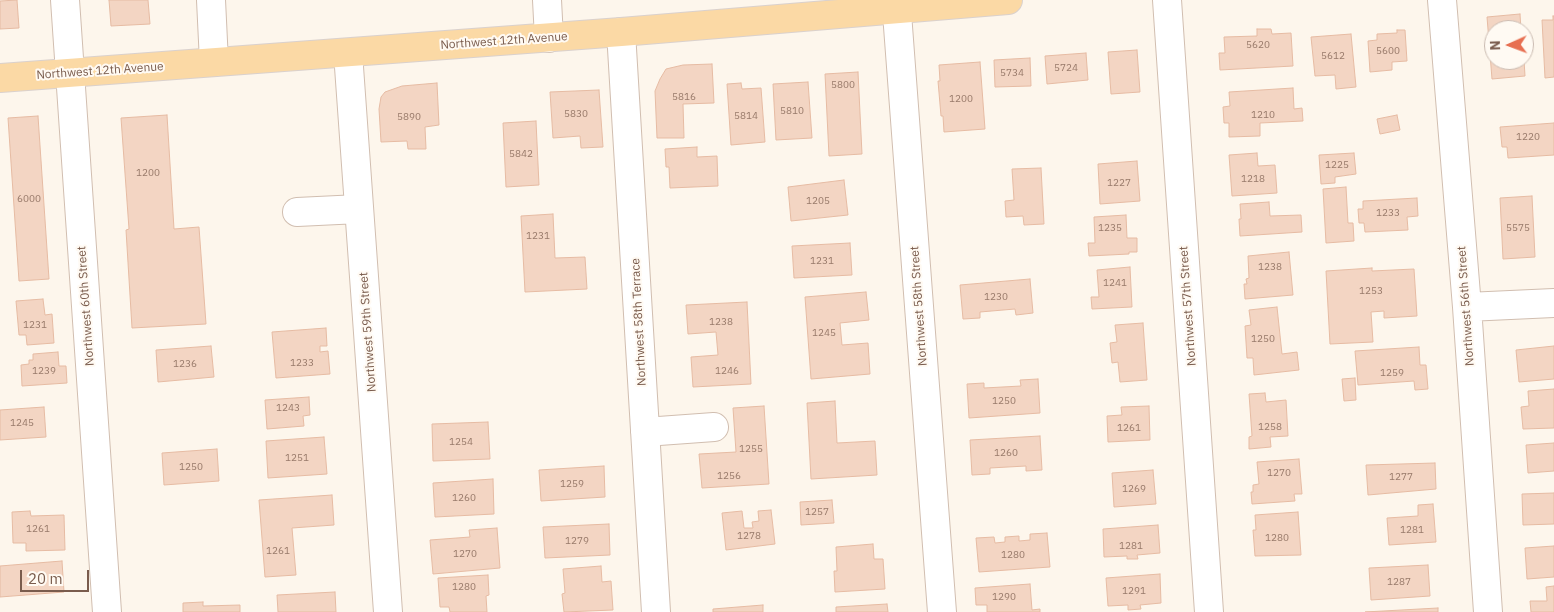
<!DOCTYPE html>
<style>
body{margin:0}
#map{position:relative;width:1554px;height:612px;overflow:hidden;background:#fdf6ec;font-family:"IBM Plex Sans",sans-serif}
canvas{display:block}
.north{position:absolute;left:1484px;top:20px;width:50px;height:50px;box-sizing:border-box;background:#fffaf3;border:1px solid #cabbb1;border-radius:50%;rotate:268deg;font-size:14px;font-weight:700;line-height:20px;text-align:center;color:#7a5c4d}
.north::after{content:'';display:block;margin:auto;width:18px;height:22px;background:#e76f51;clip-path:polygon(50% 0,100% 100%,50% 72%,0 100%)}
.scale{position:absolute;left:20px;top:570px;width:69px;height:22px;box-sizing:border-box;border:2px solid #7a5c4d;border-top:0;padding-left:6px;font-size:15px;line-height:18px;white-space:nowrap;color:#7a5c4d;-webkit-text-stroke:4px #fffaf3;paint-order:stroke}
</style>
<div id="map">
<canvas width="1554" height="612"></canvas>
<div class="north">N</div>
<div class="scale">20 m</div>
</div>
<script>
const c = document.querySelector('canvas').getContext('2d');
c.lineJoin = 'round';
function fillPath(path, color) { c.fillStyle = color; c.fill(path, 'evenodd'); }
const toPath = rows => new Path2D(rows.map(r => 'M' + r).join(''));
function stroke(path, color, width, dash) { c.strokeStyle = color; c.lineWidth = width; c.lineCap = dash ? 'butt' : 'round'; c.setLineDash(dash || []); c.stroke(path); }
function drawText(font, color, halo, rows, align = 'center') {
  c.font = font + ' "IBM Plex Sans",sans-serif'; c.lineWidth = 4; c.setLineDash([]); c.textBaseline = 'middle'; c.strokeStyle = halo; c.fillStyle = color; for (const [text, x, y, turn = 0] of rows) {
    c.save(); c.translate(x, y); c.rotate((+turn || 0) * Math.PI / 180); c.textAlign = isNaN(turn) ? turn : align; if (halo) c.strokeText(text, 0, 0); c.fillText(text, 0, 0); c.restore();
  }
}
const building = toPath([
 [17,0,19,28,0,29,0,1,17,0],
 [109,0,148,0,150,24,111,26,109,0],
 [1520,14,1521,30,1494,30,1494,60,1524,60,1525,76,1492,79,1487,17,1520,14],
 [1553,16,1554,16,1554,77,1545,78,1542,20,1553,20,1553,16],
 [1257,29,1271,29,1272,34,1291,33,1293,66,1220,70,1219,53,1225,53,1224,37,1257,36,1257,29],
 [1397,30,1405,30,1407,61,1392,62,1392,70,1370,72,1368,41,1377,40,1377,34,1397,33,1397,30],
 [1351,34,1356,87,1336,89,1335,75,1315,76,1311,37,1351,34],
 [1137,50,1140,92,1111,94,1108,52,1137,50],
 [1086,53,1088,80,1047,84,1045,56,1086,53],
 [1030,58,1031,86,995,87,994,60,1030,58],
 [980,62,985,129,944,132,943,116,941,116,938,81,940,81,939,65,980,62],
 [712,64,714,103,683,104,684,138,657,138,655,91,660,79,666,69,683,65,712,64],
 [858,72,862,154,829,156,825,74,858,72],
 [808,82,812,138,776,140,773,84,808,82],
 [437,83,439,125,425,127,426,149,408,149,407,141,381,142,379,109,381,97,385,92,402,86,437,83],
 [741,83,742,89,761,88,765,142,731,145,727,84,741,83],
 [1293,88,1294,109,1302,108,1303,121,1260,123,1260,136,1229,137,1229,123,1224,123,1223,107,1230,106,1229,92,1293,88],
 [599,90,603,147,581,148,580,136,553,138,550,92,599,90],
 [167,115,174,229,199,227,206,324,132,328,126,230,129,229,121,118,167,115],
 [1397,115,1400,130,1380,134,1377,119,1397,115],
 [38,116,49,279,19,281,8,118,38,116],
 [536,121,539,185,506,187,503,123,536,121],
 [1554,123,1554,155,1508,158,1507,147,1502,147,1500,127,1554,123],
 [697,147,697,157,717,156,718,186,670,188,669,167,666,167,665,149,697,147],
 [1257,153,1258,166,1275,165,1277,193,1232,196,1229,155,1257,153],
 [1354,153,1356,174,1335,177,1335,183,1321,184,1319,155,1354,153],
 [1137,161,1140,201,1100,204,1098,164,1137,161],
 [1041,168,1044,224,1024,225,1023,216,1006,217,1005,201,1014,200,1012,169,1041,168],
 [844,180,848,215,791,221,788,187,844,180],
 [1346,187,1348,223,1353,223,1354,241,1326,243,1323,189,1346,187],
 [1532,196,1535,257,1503,259,1500,198,1532,196],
 [1417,198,1418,216,1407,217,1408,230,1365,232,1364,223,1359,223,1358,209,1363,209,1363,201,1417,198],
 [1269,202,1270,216,1301,215,1302,232,1240,236,1239,219,1241,219,1240,204,1269,202],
 [553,214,555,258,585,257,587,289,525,292,521,216,553,214],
 [1126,215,1127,238,1137,238,1137,252,1129,252,1129,254,1089,256,1088,243,1095,243,1094,217,1126,215],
 [850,243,852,275,794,278,792,246,850,243],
 [1289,252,1293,295,1245,299,1244,284,1247,284,1246,279,1249,278,1248,256,1289,252],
 [1130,267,1132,307,1092,309,1091,297,1099,297,1097,270,1130,267],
 [1372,268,1372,271,1414,269,1417,316,1384,318,1384,311,1371,312,1373,342,1330,344,1326,271,1372,268],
 [1030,279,1033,313,1016,315,1015,309,980,312,980,318,963,319,960,285,1030,279],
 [866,292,869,320,840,323,842,345,868,343,870,374,811,379,805,297,866,292],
 [43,299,45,315,52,314,54,343,27,345,26,335,19,335,16,301,43,299],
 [747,302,751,384,693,387,691,357,718,355,716,332,688,334,686,305,747,302],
 [1277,307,1282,354,1297,352,1299,370,1254,375,1253,358,1247,358,1245,326,1251,325,1249,310,1277,307],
 [1143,323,1147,380,1120,382,1118,362,1112,363,1110,343,1117,342,1115,325,1143,323],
 [326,328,327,346,320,346,320,352,328,351,330,374,276,378,272,332,326,328],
 [211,346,214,377,158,382,156,350,211,346],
 [1554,346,1554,379,1519,382,1516,350,1554,346],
 [1419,347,1420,365,1426,365,1428,389,1415,390,1414,381,1358,385,1355,351,1419,347],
 [58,352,59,366,66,366,67,383,22,386,21,365,29,364,29,360,33,360,33,354,58,352],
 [1355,378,1356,400,1344,401,1342,379,1355,378],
 [1038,379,1040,413,969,418,967,384,984,383,984,388,1021,386,1020,380,1038,379],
 [1554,389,1554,428,1523,429,1521,407,1529,406,1528,391,1554,389],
 [1265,393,1266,402,1286,400,1288,436,1270,437,1271,447,1249,449,1249,437,1252,436,1249,394,1265,393],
 [309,397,310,415,303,416,304,426,267,429,265,400,309,397],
 [835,401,837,443,875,441,877,475,811,479,807,403,835,401],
 [764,406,769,484,702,488,699,454,736,452,733,408,764,406],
 [1149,406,1150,440,1108,442,1107,416,1122,415,1121,407,1149,406],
 [44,407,46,437,0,440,0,410,44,407],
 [488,422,490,459,433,461,432,424,488,422],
 [1040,436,1042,470,1026,471,1026,466,990,468,990,474,972,475,970,440,1040,436],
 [324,437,327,474,268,478,266,441,324,437],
 [1554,443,1554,471,1528,473,1526,445,1554,443],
 [217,449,219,481,164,485,162,453,217,449],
 [1299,459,1302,494,1294,494,1295,501,1252,504,1251,492,1253,492,1253,485,1259,484,1257,462,1299,459],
 [1435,463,1436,489,1368,495,1366,465,1435,463],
 [604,466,605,497,541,501,539,470,604,466],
 [1153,470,1156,504,1114,507,1112,473,1153,470],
 [493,479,494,514,435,517,433,483,493,479],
 [1554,493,1554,524,1523,525,1522,494,1554,493],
 [332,495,334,525,292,528,296,575,265,577,259,500,332,495],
 [832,500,834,523,801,525,800,502,832,500],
 [1433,504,1436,542,1389,545,1387,518,1418,516,1418,505,1433,504],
 [771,510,775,544,726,550,722,513,742,511,744,528,753,528,752,522,759,521,758,511,771,510],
 [30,511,31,516,64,515,65,550,26,551,26,543,13,543,12,512,30,511],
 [1298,512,1301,555,1255,556,1253,530,1256,530,1255,515,1298,512],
 [609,524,610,555,545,558,543,527,609,524],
 [1158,525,1160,553,1137,555,1138,559,1127,559,1127,556,1104,557,1103,529,1158,525],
 [497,528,500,568,433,574,430,540,470,537,469,530,497,528],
 [1047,533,1050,567,979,572,976,538,994,537,995,543,1005,542,1005,537,1019,536,1019,541,1030,540,1030,534,1047,533],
 [873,544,874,559,883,559,885,589,835,592,834,571,837,571,836,547,873,544],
 [1554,546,1554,577,1527,579,1525,548,1554,546],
 [62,561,64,592,0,597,0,566,62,561],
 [1428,565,1430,596,1371,600,1369,568,1428,565],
 [601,566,602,582,611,581,613,610,564,612,562,594,565,593,563,569,601,566],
 [1160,574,1161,603,1140,605,1141,609,1128,610,1128,605,1108,606,1106,578,1160,574],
 [488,575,489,595,486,596,487,612,450,612,449,607,440,607,438,578,488,575],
 [1030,584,1032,610,1040,609,1040,612,987,612,987,605,976,605,975,588,1030,584],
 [1554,586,1554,612,1531,612,1530,601,1547,601,1546,587,1554,586],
 [335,592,336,612,278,612,277,595,335,592],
 [203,602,203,606,240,605,240,612,183,612,183,603,203,602],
 [887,604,888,612,836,612,836,607,887,604],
 [763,605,763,612,713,612,713,609,763,605],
 [1438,608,1438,612,1365,612,1438,608]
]);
fillPath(building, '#f3d5c3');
stroke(building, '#e6bba3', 1);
const minor = toPath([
 [65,0,107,612],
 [211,0,214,62],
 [547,0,549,38],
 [896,0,942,612],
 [1167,0,1209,612],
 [1442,0,1467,307,1488,612],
 [621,32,656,612],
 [348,53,388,612],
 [297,212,359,209],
 [1467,307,1554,303],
 [645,432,714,427]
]);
const major = toPath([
 [0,78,621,32,1008,0]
]);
stroke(minor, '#d1beb0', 30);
stroke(major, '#dad1cd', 30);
stroke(minor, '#fff', 28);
stroke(major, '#fbd9a5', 28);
drawText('10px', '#987a6a', null, [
 ["5620",1258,45],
 ["5600",1388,51],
 ["5612",1333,56],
 ["5724",1066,68],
 ["5734",1012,73],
 ["5800",843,85],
 ["5816",684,97],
 ["1200",961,99],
 ["5810",792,111],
 ["5830",576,114],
 ["1210",1263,115],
 ["5814",746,116],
 ["5890",409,117],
 ["1220",1528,137],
 ["5842",521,154],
 ["1225",1337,165],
 ["1200",148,173],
 ["1218",1253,179],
 ["1227",1119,183],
 ["6000",29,199],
 ["1205",818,201],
 ["1233",1388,213],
 ["1235",1110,228],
 ["5575",1518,228],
 ["1231",538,236],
 ["1231",822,261],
 ["1238",1270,267],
 ["1241",1115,283],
 ["1253",1371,291],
 ["1230",996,297],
 ["1238",721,322],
 ["1231",35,325],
 ["1245",824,333],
 ["1250",1263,339],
 ["1233",302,363],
 ["1236",185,364],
 ["1239",44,371],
 ["1246",727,371],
 ["1259",1392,373],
 ["1250",1004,401],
 ["1243",288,408],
 ["1245",22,423],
 ["1258",1270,427],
 ["1261",1129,428],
 ["1254",461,442],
 ["1255",751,449],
 ["1260",1006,453],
 ["1251",297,458],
 ["1250",191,467],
 ["1270",1279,473],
 ["1256",729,476],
 ["1277",1401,477],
 ["1259",572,484],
 ["1269",1134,489],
 ["1260",464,498],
 ["1257",817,512],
 ["1261",38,529],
 ["1281",1412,530],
 ["1278",749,536],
 ["1280",1277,538],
 ["1279",577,541],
 ["1281",1131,546],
 ["1261",278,551],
 ["1270",465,554],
 ["1280",1013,555],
 ["1287",1399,582],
 ["1280",464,587],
 ["1291",1134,591],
 ["1290",1004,597]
]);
drawText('12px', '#7a5c4d', '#fffaf3', [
 ["Northwest 12th Avenue",504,41,-4],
 ["Northwest 12th Avenue",100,71,-4],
 ["Northwest 60th Street",86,306,-94],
 ["Northwest 58th Street",919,306,-94],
 ["Northwest 57th Street",1188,306,-94],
 ["Northwest 56th Street",1466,306,-94],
 ["Northwest 58th Terrace",639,322,-93],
 ["Northwest 59th Street",368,332,-94]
]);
</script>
